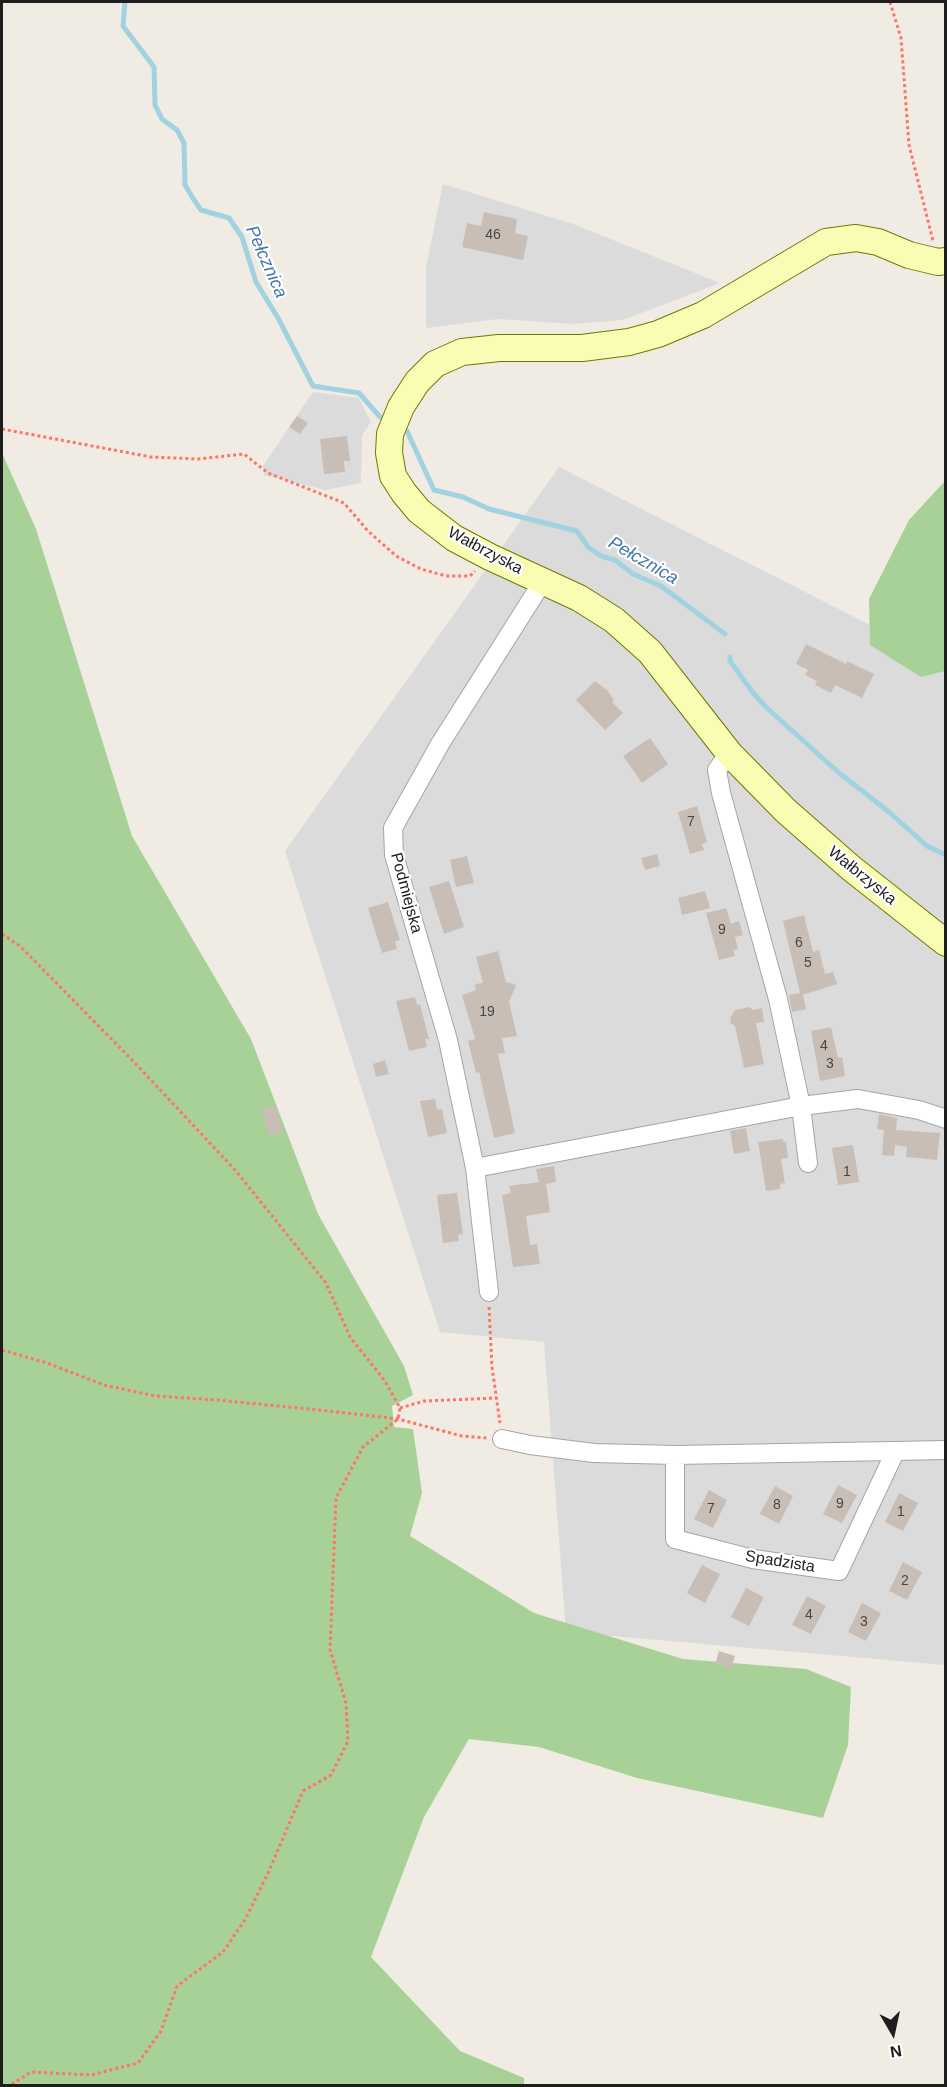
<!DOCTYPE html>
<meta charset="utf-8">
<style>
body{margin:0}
#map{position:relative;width:947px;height:2087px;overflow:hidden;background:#f0ece3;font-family:Helvetica,sans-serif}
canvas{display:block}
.frame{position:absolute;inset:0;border:3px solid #1e1e1e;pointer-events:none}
.north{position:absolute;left:863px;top:2003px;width:60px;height:60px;-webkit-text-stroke:4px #fff;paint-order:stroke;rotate:171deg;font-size:16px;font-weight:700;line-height:24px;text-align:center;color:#1e1e1e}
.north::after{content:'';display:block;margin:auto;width:21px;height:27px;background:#1e1e1e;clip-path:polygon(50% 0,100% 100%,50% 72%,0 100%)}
</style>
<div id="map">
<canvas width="947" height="2087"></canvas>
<div class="frame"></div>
<div class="north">N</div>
</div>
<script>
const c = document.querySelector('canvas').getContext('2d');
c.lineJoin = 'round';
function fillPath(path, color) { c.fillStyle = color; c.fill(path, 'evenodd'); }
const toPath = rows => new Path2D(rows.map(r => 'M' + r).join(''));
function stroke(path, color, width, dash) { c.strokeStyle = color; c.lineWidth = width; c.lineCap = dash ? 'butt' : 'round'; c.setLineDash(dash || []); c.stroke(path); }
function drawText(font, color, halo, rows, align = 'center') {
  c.font = font + ' Helvetica,sans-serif'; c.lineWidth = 4.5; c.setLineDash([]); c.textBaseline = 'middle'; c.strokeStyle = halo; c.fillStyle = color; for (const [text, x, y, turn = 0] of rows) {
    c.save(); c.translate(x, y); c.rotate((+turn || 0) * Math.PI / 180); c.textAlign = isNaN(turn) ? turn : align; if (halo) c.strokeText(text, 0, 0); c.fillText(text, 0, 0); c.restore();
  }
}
fillPath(toPath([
 [443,184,573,224,720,283,623,320,572,324,498,319,426,328,426,267],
 [313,392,359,398,371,422,362,435,361,483,325,490,264,475,263,466],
 [559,467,945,663,945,1665,566,1632,544,1342,440,1332,285,851]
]), '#dcdbdb');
fillPath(toPath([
 [2,453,36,529,132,836,251,1039,318,1214,404,1366,413,1395,392,1406,394,1427,413,1429,422,1493,410,1536,534,1613,683,1659,806,1669,851,1687,848,1745,823,1818,637,1778,539,1747,469,1739,424,1817,371,1957,460,2051,524,2078,524,2085,2,2085],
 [945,481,945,671,921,677,870,645,869,599,909,520]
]), '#a7d196');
stroke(toPath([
 [125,2,123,26,154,67,155,105,162,119,177,130,184,143,185,185,194,200,201,210,229,218,242,237,256,282,278,318,313,386,359,393,380,417],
 [407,431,434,490,463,497,489,509,577,531,588,547,601,556,615,560,633,574,661,586,725,634],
 [730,657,730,661,753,693,766,707,838,772,889,812,927,846,946,855]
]), '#a1d2e0', 5);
fillPath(toPath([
 [484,212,517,219,515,233,528,236,523,260,462,247,467,223,481,226],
 [297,416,308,423,300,434,289,427],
 [347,436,350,461,344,461,345,472,324,474,320,439],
 [806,644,846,664,847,661,874,674,862,698,835,685,831,693,815,685,817,681,805,675,808,670,796,664],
 [595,681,608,691,614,700,612,702,623,713,605,730,576,700],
 [650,738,668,764,642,783,623,756],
 [697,806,707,842,702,844,704,850,690,854,678,812],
 [657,854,660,866,645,870,641,858],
 [467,856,474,883,456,887,450,860],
 [449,881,464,927,444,934,429,887],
 [705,891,710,908,682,915,678,898],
 [388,902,400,940,395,942,397,949,382,953,368,908],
 [726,908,731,924,739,921,743,935,735,937,738,949,733,950,735,956,719,960,706,913],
 [804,915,813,952,819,950,825,974,833,972,837,984,803,995,806,1009,792,1012,789,995,800,993,783,921],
 [498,951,506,982,516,985,509,1002,517,1036,502,1038,505,1053,498,1054,515,1133,494,1138,479,1072,476,1073,468,1041,475,1039,462,995,476,990,475,984,483,983,476,957],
 [415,997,417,1005,420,1004,429,1039,425,1039,427,1047,409,1051,396,1001],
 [749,1007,753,1010,762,1008,764,1022,756,1023,764,1064,744,1068,735,1026,731,1024,730,1018,735,1010],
 [831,1027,838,1058,842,1057,845,1076,820,1081,811,1031],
 [385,1060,389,1074,376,1077,373,1064],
 [435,1099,437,1110,442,1109,447,1133,428,1137,420,1101],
 [276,1106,283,1133,269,1136,262,1109],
 [879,1114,897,1118,896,1130,940,1133,937,1160,906,1157,907,1147,895,1145,894,1156,882,1155,884,1130,877,1129],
 [746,1128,750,1151,734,1154,730,1131],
 [783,1139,783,1142,786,1142,788,1158,781,1159,785,1183,780,1184,780,1189,766,1191,758,1142],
 [853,1145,859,1182,838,1185,832,1148],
 [554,1166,556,1182,546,1184,550,1212,526,1216,530,1245,537,1244,540,1264,513,1267,502,1195,511,1193,509,1186,539,1182,536,1169],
 [457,1193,463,1234,458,1235,459,1241,443,1243,437,1195],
 [838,1485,857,1495,842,1523,823,1514],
 [775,1486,793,1496,779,1524,760,1514],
 [709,1490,727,1500,713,1528,694,1519],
 [899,1493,918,1503,903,1531,885,1522],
 [903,1562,922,1572,907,1600,889,1591],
 [702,1565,720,1574,705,1603,687,1593],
 [746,1588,764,1597,749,1626,731,1617],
 [807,1596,826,1606,811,1634,792,1625],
 [862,1603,881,1613,866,1641,848,1632],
 [719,1651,735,1656,731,1669,715,1664]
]), '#c8beb6');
const minor = toPath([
 [729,753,717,770,721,793,778,999,801,1106,808,1163],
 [475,1168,801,1106,858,1099,919,1110,946,1119],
 [489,1292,475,1168,448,1040,394,855,393,828,440,744,543,581],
 [502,1439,530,1445,594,1453,675,1455,946,1450],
 [675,1455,675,1539,753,1559,839,1571,895,1452]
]);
const secondary = toPath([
 [946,261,938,262,909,255,878,242,856,238,826,242,703,315,658,334,629,342,582,348,499,348,462,352,435,364,417,382,401,407,390,434,389,453,393,476,404,493,419,511,454,538,490,557,579,598,614,620,650,652,729,753,786,811,851,868,946,943]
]);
stroke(minor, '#a5a5a5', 20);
stroke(secondary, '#6d7a00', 28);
stroke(toPath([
 [890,2,901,38,909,145,933,241],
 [2,429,151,457,198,459,244,454,268,473,344,503,368,531,396,556,421,569,446,576,470,576,475,571],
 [2,934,20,946,134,1062,236,1171,326,1283,350,1337,385,1381,400,1408,398,1419,363,1447,336,1498,330,1650,346,1703,348,1741,331,1775,303,1791,269,1871,246,1918,223,1952,177,1986,161,2031,138,2063,91,2075,31,2072,9,2086],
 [489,1307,492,1367,500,1423],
 [2,1350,47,1363,104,1385,155,1396,217,1400,329,1411,398,1419,462,1436,487,1438],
 [400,1408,424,1401,496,1398]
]), '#ff7565', 3, [3, 3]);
stroke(minor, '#fff', 18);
stroke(secondary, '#f9fdb4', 26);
drawText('14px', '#484644', null, [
 ["46",493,235],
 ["7",691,822],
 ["9",722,930],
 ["6",799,943],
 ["5",808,963],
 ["19",487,1012],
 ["4",824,1046],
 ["3",830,1064],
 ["1",847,1172],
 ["9",840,1504],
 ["8",777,1505],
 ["7",711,1509],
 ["1",901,1512],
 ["2",905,1581],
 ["4",809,1615],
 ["3",864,1622]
]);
drawText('16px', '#1e1e1e', '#fff', [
 ["Wałbrzyska",485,551,28],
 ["Wałbrzyska",862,876,39],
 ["Podmiejska",406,893,75],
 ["Spadzista",780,1562,9]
]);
drawText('italic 18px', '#4277ab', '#fff', [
 ["Pełcznica",266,262,66],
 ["Pełcznica",643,561,30]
]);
</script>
